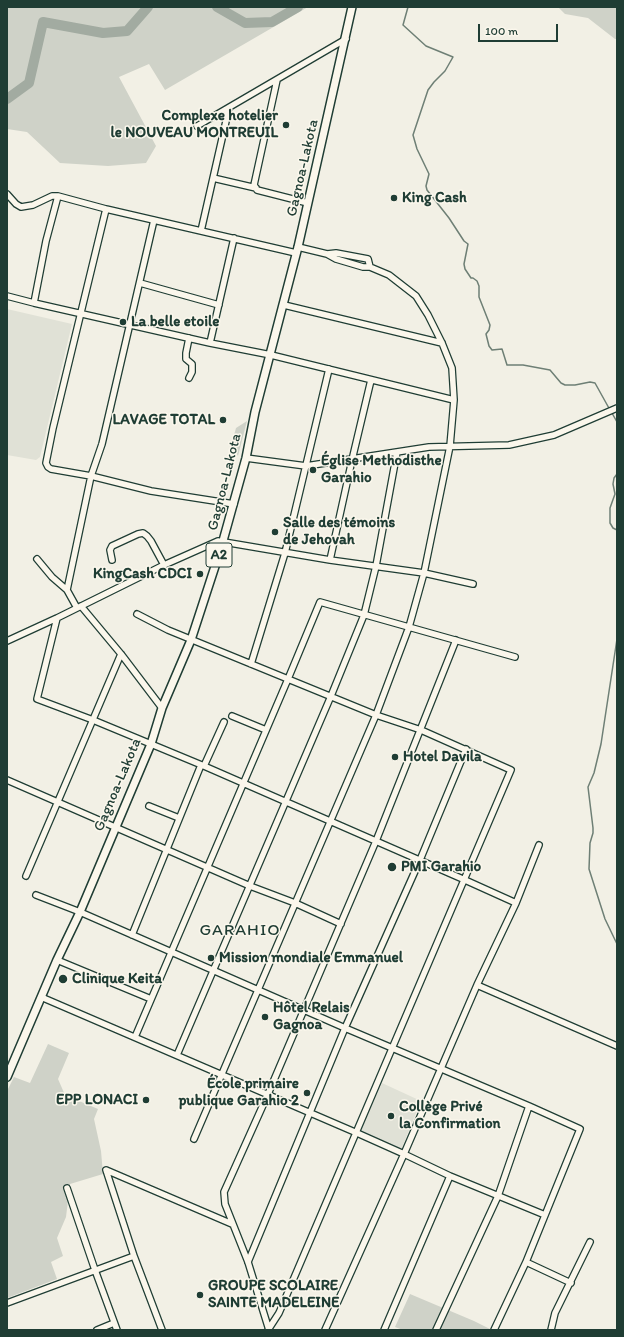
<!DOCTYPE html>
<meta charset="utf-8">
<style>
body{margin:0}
#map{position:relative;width:624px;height:1337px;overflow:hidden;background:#f2f0e5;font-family:Itim,sans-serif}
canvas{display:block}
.frame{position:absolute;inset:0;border:8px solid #1f3d34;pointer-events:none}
.scale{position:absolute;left:478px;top:24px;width:80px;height:18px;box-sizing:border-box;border:2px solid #1f3d34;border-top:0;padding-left:5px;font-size:12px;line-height:14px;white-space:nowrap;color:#1f3d34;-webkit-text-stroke:3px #fbf7ec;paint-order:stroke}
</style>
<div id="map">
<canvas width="624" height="1337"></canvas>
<div class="frame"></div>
<div class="scale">100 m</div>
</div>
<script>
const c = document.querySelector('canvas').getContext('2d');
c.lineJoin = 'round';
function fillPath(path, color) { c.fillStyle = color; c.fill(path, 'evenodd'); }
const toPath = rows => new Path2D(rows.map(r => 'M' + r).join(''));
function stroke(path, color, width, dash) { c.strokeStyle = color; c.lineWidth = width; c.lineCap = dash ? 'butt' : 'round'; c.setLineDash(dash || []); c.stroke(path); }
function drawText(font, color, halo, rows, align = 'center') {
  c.font = font + ' Itim,sans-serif'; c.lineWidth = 3; c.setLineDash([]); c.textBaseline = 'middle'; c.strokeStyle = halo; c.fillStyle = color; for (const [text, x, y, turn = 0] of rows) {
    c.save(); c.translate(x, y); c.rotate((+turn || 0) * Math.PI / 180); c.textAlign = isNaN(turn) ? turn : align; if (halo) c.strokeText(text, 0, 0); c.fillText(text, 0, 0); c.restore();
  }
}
fillPath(toPath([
 [7,309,72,324,40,457,36,460,7,455],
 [382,1083,421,1101,401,1150,360,1132]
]), '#e0e1d6');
fillPath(toPath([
 [7,7,308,7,165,90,149,64,119,77,156,146,146,163,108,166,60,163,27,132,7,129],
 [558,7,617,7,617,39,615,39,588,18,565,14],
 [247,421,238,456,233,447,233,439,236,428],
 [48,1044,69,1053,58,1079,65,1095,98,1109,94,1119,101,1151,103,1174,70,1184,66,1217,57,1238,63,1256,51,1262,57,1279,7,1298,7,1091,14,1077,30,1083],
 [410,1294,474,1321,492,1330,403,1330,395,1327]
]), '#cfd2c8');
stroke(toPath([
 [408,7,403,25,426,46,453,57,445,71,434,82,428,90,413,135,417,149,429,174,426,186,427,190,449,218,464,241,468,244,464,264,465,269,471,278,473,278,477,281,479,286,479,297,490,325,489,330,486,334,489,346,492,350,502,349,507,365,523,365,550,370,561,383,565,385,575,385,590,382,595,383,610,410],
 [612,413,617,422],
 [617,474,614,478,613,484,615,494,610,508,610,523,613,528,617,530],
 [617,639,601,744,594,773,588,787,593,828,593,833,590,843,589,869,605,919,617,944]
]), '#6e7f75', 1.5);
stroke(toPath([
 [217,7,245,23,272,22,298,7],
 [7,99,29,83,43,22,103,33,127,31,148,7]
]), '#a2aba1', 10);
const minor = toPath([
 [277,80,254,185,257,190,308,203],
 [197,126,346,39],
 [213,178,256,188],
 [7,194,16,204,21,207,33,205,52,196,58,196,106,209,296,253],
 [106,209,53,428,46,463,48,467,51,469,91,476,151,491,234,504],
 [201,231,229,108],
 [327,254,336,253,368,259,370,267],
 [140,283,219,305],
 [7,296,34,303,210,343,271,355,454,400],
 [34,303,46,241,58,196],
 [284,305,442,343],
 [210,343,234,238],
 [189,378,192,372,192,364,186,359,186,353,189,338],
 [246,458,306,466,429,447,509,445,554,435,617,408],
 [37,559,52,577,67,590],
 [112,560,110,550,112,546,138,534,143,533,147,536,151,541,164,565],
 [330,560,352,460,371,380],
 [81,606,121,654,162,708],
 [77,608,67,590,91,476,102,444,154,220],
 [137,614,168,630,376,715,421,730,511,770,279,1313,268,1330],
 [57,618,37,699,93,720,204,766,465,880,516,903],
 [7,641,57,618,164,565,218,541,330,560,424,573,473,584],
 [251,664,285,553,329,369],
 [232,716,266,730],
 [204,766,224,722],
 [7,780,250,886,295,903,341,924],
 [149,806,179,818],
 [26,876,121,654],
 [36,895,80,912,345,1028,529,1106,580,1129,526,1262,494,1330],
 [132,935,201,765],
 [57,960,151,999],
 [477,985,617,1046],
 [41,997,357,1133,404,1154,450,1176,545,1215],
 [135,1037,288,679,320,602,515,657],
 [177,1055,331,696,364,615,376,566,397,452],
 [194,1139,376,715,409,627,424,573,450,446,454,400,452,368,442,343,428,315,416,296,389,275,370,267,363,267,336,259,327,254,298,247],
 [67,1188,95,1270,117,1330],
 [248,1262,345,1028,420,860,466,749],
 [526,1262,571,1283],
 [7,1303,134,1256],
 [97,1330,114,1323],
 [162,1330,134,1256,106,1170,232,1224],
 [269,1330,248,1262,225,1204,224,1192,268,1094,376,841,456,640],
 [325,1330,404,1154,477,985,516,903,539,845],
 [384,1330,450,1176],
 [436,1330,498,1196,529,1106],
 [551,1330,555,1313,590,1242]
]);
const major = toPath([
 [7,1077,57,960,80,912,151,744,162,708,191,640,221,548,246,458,255,412,298,247,352,7]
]);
stroke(minor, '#1f3d34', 8);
stroke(major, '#1f3d34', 10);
stroke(minor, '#fbf7ec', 5.5);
stroke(major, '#fbf7ec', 7);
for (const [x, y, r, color] of [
 [286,125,4,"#1f3d34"],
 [394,198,4,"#1f3d34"],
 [123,322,4,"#1f3d34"],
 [223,420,4,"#1f3d34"],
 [313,470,4,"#1f3d34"],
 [275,532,4,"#1f3d34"],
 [200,574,4,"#1f3d34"],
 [395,757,4,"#1f3d34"],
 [392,867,5,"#1f3d34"],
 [211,958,4,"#1f3d34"],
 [63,979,5,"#1f3d34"],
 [265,1017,4,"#1f3d34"],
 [307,1093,4,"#1f3d34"],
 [146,1100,4,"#1f3d34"],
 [391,1116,4,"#1f3d34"],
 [200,1295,4,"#1f3d34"]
]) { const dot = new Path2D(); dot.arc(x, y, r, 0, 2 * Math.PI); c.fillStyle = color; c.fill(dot); stroke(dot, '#fbf7ec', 1.5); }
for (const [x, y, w] of [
 [219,555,26]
]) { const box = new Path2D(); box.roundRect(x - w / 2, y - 12, w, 24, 3); c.fillStyle = '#fbf7ec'; c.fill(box); stroke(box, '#1f3d34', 1); }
drawText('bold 14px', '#1f3d34', null, [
 ["A2",219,555]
]);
drawText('bold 15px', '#1f3d34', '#fbf7ec', [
 ["Complexe hotelier",278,116,"right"],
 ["le NOUVEAU MONTREUIL",278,133,"right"],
 ["King Cash",402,198],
 ["La belle etoile",131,322],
 ["LAVAGE TOTAL",215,420,"right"],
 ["Église Methodisthe",321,461],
 ["Garahio",321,478],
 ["Salle des témoins",283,523],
 ["de Jehovah",283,540],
 ["KingCash CDCI",192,574,"right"],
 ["Hotel Davila",403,757],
 ["PMI Garahio",401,867],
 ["Mission mondiale Emmanuel",219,958],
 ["Clinique Keita",72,979],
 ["Hôtel Relais",273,1008],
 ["Gagnoa",273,1025],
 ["École primaire",299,1084,"right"],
 ["publique Garahio 2",299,1101,"right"],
 ["EPP LONACI",138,1100,"right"],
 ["Collège Privé",399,1107],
 ["la Confirmation",399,1124],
 ["GROUPE SCOLAIRE",208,1286],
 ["SAINTE MADELEINE",208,1303]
], 'left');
drawText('15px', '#1f3d34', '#fbf7ec', [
 ["Gagnoa-Lakota",303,168,-77],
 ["Gagnoa-Lakota",225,482,-76],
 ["Gagnoa-Lakota",118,785,-67]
]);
c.letterSpacing = '1px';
drawText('17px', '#1f3d34', '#fbf7ec', [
 ["GARAHIO",240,931]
]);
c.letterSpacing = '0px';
</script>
